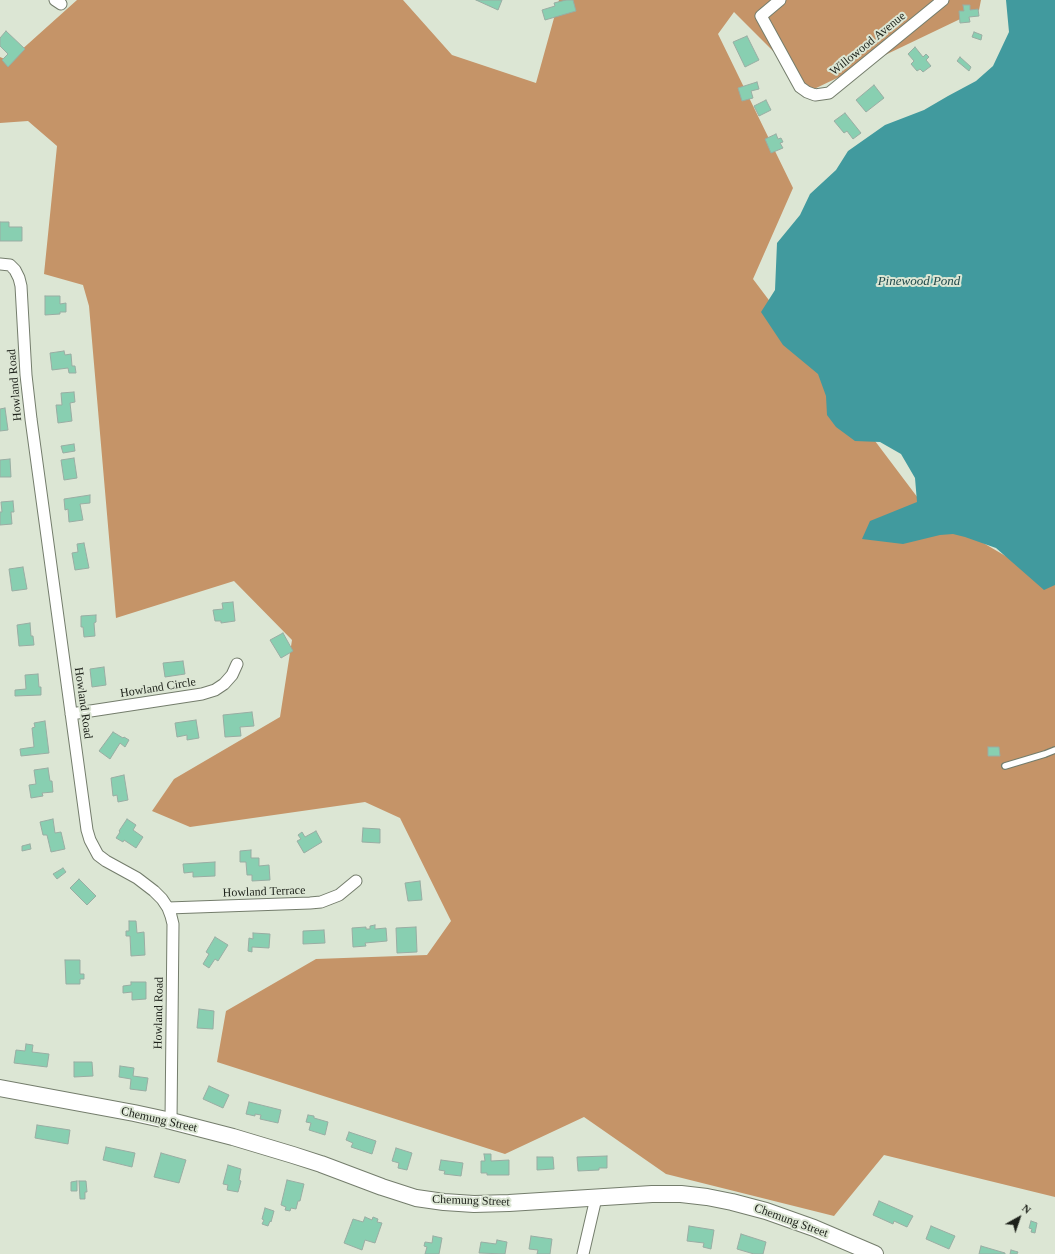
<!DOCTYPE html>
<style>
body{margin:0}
#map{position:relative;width:1055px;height:1254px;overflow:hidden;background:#dce6d4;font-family:Georgia,serif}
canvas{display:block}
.north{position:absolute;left:999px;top:1198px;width:40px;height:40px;-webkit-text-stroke:3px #dce6d4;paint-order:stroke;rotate:40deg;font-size:11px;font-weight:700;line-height:16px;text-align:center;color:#1d211a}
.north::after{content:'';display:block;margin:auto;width:14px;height:18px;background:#1d211a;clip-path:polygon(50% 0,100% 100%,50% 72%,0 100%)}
</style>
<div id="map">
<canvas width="1055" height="1254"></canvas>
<div class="north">N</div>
</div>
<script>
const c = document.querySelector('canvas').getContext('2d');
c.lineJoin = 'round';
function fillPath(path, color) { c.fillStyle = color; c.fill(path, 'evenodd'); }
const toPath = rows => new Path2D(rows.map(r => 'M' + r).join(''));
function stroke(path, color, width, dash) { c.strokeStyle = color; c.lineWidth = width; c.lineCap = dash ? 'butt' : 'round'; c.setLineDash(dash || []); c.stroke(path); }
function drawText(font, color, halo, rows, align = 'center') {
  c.font = font + ' Georgia,serif'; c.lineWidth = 4; c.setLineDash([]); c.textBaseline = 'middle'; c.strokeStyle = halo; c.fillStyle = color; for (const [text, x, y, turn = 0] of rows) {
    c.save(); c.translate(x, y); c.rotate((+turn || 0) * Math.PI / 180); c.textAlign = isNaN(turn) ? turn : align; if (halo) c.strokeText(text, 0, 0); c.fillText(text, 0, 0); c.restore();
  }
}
fillPath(toPath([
 [77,0,403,0,452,55,536,83,559,0,981,0,979,10,812,90,734,12,718,34,793,188,753,279,927,510,1055,585,1055,1197,884,1155,834,1216,666,1174,584,1117,505,1154,217,1062,226,1011,316,959,427,955,451,921,400,818,365,802,190,827,152,811,174,779,280,717,292,640,234,581,116,618,89,306,83,285,44,274,57,146,28,121,0,123,0,57,9,61]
]), '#c59468');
fillPath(toPath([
 [1006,0,1055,0,1055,585,1044,590,996,548,965,537,953,534,940,535,903,544,862,539,870,521,917,502,915,478,901,454,880,442,855,441,836,427,827,415,826,396,818,374,783,345,761,312,775,290,777,243,800,215,810,194,836,170,848,151,885,125,924,110,948,96,976,81,993,66,1009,32]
]), '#419a9e');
const building = toPath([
 [476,0,502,0,498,10,476,0],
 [566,0,573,0,576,11,545,20,542,10,555,6,554,3,566,0],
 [963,5,970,5,970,10,978,9,979,16,969,17,970,22,960,23,959,11,964,11,963,5],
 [6,31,25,49,8,67,2,60,8,54,0,46,0,38,6,31],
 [974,32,982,35,981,40,972,37,974,32],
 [747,36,759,60,745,67,733,42,747,36],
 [915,47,923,57,926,54,929,57,926,60,931,66,923,72,920,69,917,71,911,64,914,61,908,54,915,47],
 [960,57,971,67,969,71,957,61,960,57],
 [757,82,759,89,751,91,753,98,742,101,738,88,757,82],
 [874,85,884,98,866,112,856,100,874,85],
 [766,100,771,110,759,116,754,106,766,100],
 [845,113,861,133,853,139,847,131,844,133,834,121,845,113],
 [776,134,778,139,781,138,783,142,780,143,783,148,771,153,765,139,776,134],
 [0,222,9,222,9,227,22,227,22,241,0,241,0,222],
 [45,296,60,296,60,304,66,303,66,312,60,312,60,314,45,315,45,296],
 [64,351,65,355,71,354,72,366,75,366,76,373,69,373,68,368,52,370,50,353,64,351],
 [74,392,75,402,70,403,72,421,58,423,56,405,62,405,61,393,74,392],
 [5,408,8,430,0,431,0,409,5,408],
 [74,444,75,451,63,453,61,446,74,444],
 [74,458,77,478,64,480,61,460,74,458],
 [10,459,11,477,0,477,0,460,10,459],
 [90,495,90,503,80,504,83,520,69,522,68,509,65,510,64,499,90,495],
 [13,501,14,512,11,512,12,524,0,525,0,512,2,512,1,502,13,501],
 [84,543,89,568,75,570,72,553,78,552,77,544,84,543],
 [23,567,27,589,12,591,9,569,23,567],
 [233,602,235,621,221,623,221,621,215,621,213,610,223,609,222,603,233,602],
 [96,615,96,622,94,623,95,636,84,637,83,627,81,627,81,616,96,615],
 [30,623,31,636,33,636,34,645,19,646,17,625,30,623],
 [283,633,293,651,281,658,270,640,283,633],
 [183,661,185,674,165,677,163,663,183,661],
 [104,667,106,685,92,687,90,669,104,667],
 [38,674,39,687,41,687,41,695,15,696,15,690,26,689,25,675,38,674],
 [252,712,254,726,240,727,241,736,225,737,223,715,252,712],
 [196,720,199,738,187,740,187,735,177,737,175,723,196,720],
 [45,721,49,753,21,756,20,749,34,747,32,728,35,727,34,723,45,721],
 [113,732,123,738,124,737,129,740,125,747,120,743,110,759,99,751,113,732],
 [988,747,999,747,1000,756,988,756,988,747],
 [48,768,50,781,52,781,53,792,42,793,43,796,31,798,29,785,36,784,34,770,48,768],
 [124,775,128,800,118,802,117,795,113,796,111,778,124,775],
 [53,819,55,833,61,832,65,849,51,852,47,835,43,835,40,822,53,819],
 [127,819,136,825,133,830,143,837,136,848,124,840,123,842,116,838,120,832,119,831,127,819],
 [363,828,380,829,380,843,362,842,363,828],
 [316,831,322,842,304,853,297,841,301,839,298,835,302,832,305,837,316,831],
 [30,844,31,849,22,851,22,846,30,844],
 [251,850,251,858,259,858,259,866,269,865,270,880,252,881,252,875,247,875,246,862,240,862,240,851,251,850],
 [215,862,215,876,193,877,193,872,184,873,183,864,215,862],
 [63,868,66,872,57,879,53,874,63,868],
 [79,879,96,896,87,905,70,888,79,879],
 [420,881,422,900,408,901,405,883,420,881],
 [129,921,136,921,137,933,144,932,145,955,131,956,130,936,126,936,126,931,129,931,129,921],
 [375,925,375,929,386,928,387,941,365,943,366,946,353,947,352,928,366,927,366,929,370,929,370,926,375,925],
 [416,927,417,952,397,953,396,928,416,927],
 [324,930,325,943,303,944,303,931,324,930],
 [253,933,270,934,269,948,252,947,252,952,248,951,249,938,253,939,253,933],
 [215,937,228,945,218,961,215,959,209,968,203,964,209,954,206,952,215,937],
 [65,960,80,960,80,974,84,974,84,979,80,979,80,984,66,984,65,960],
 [131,982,146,982,146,999,132,1000,132,992,123,993,123,986,131,985,131,982],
 [199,1009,214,1011,213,1029,197,1028,199,1009],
 [26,1044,33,1045,32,1052,49,1054,47,1067,14,1063,16,1050,25,1051,26,1044],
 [74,1062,92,1062,93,1076,74,1077,74,1062],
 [120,1066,134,1068,133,1076,148,1078,146,1091,130,1089,131,1079,119,1077,120,1066],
 [209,1086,229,1095,223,1108,203,1099,209,1086],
 [249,1102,281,1110,278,1123,260,1119,261,1115,255,1114,255,1116,246,1114,249,1102],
 [308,1115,314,1116,314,1118,328,1122,325,1135,309,1130,311,1123,306,1122,308,1115],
 [37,1125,70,1130,68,1144,35,1138,37,1125],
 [349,1132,376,1141,372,1154,351,1147,353,1143,346,1140,349,1132],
 [106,1147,135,1153,132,1167,103,1160,106,1147],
 [396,1148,412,1153,407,1170,398,1168,399,1163,392,1161,396,1148],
 [161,1153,186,1160,179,1183,154,1177,161,1153],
 [484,1154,491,1154,491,1161,509,1160,509,1175,487,1175,487,1173,481,1173,481,1161,485,1161,484,1154],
 [607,1156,607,1168,599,1168,599,1170,578,1171,577,1157,607,1156],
 [537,1157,553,1157,554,1169,537,1170,537,1157],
 [441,1160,463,1163,461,1176,444,1174,445,1171,439,1170,441,1160],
 [228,1165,241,1169,239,1180,241,1181,238,1192,227,1190,228,1185,223,1184,228,1165],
 [287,1180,304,1184,300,1201,298,1201,296,1209,291,1208,290,1211,285,1210,286,1207,281,1205,287,1180],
 [77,1181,77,1191,71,1191,71,1182,77,1181],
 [79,1181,86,1181,87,1192,85,1192,85,1199,80,1199,79,1181],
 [879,1201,913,1216,907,1227,894,1221,893,1224,873,1215,879,1201],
 [265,1208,274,1211,271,1222,270,1221,268,1226,262,1224,264,1220,262,1219,265,1208],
 [365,1217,372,1220,373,1217,378,1219,377,1222,382,1223,375,1243,365,1240,362,1250,344,1243,353,1219,363,1222,365,1217],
 [1031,1221,1037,1223,1035,1233,1031,1232,1032,1229,1029,1228,1031,1221],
 [689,1226,714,1230,711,1249,703,1247,704,1243,687,1241,689,1226],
 [931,1226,955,1236,949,1249,926,1239,931,1226],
 [741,1234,766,1242,763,1254,754,1254,737,1249,741,1234],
 [433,1236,442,1238,439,1254,425,1254,427,1247,424,1246,425,1242,432,1243,433,1236],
 [531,1236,552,1239,550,1254,537,1254,538,1250,529,1249,531,1236],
 [497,1240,507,1242,505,1254,479,1253,481,1242,496,1244,497,1240],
 [981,1246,1005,1253,1005,1254,979,1254,981,1246],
 [1011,1250,1018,1252,1017,1254,1010,1254,1011,1250]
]);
fillPath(building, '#88cfb1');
stroke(building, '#99ada3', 1);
const lane = toPath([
 [1005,766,1045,754,1055,750]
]);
const street = toPath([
 [55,0,61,4],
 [780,0,761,16,800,87,807,92,815,95,829,93,943,0],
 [0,264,10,265,15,270,19,278,21,286,26,375,31,419,87,830,90,840,98,855,106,861,137,878,154,891,162,899,168,908,171,916,173,924,171,1121],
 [71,714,202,694,215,690,224,684,232,675,237,664],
 [168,908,310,903,321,902,339,895,356,881],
 [583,1254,596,1198]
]);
const secondary = toPath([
 [0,1088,134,1113,171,1121,233,1137,293,1155,321,1164,382,1187,416,1198,444,1202,474,1204,509,1203,652,1194,681,1194,707,1197,732,1202,766,1211,814,1228,875,1254]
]);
stroke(lane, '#747d6c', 8);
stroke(street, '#747d6c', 13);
stroke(secondary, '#747d6c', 18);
stroke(lane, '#fff', 5.5);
stroke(street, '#fff', 11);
stroke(secondary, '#fff', 16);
drawText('12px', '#1d211a', '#dce6d4', [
 ["Willowood Avenue",868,44,-39],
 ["Howland Road",15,385,-95],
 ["Howland Circle",158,688,-9],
 ["Howland Road",83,703,82],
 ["Howland Terrace",264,892,-2],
 ["Howland Road",159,1013,-89],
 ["Chemung Street",159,1120,13],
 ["Chemung Street",471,1201,2],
 ["Chemung Street",791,1221,20]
]);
drawText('italic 13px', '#21494b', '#dce6d4', [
 ["Pinewood Pond",919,282]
]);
</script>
